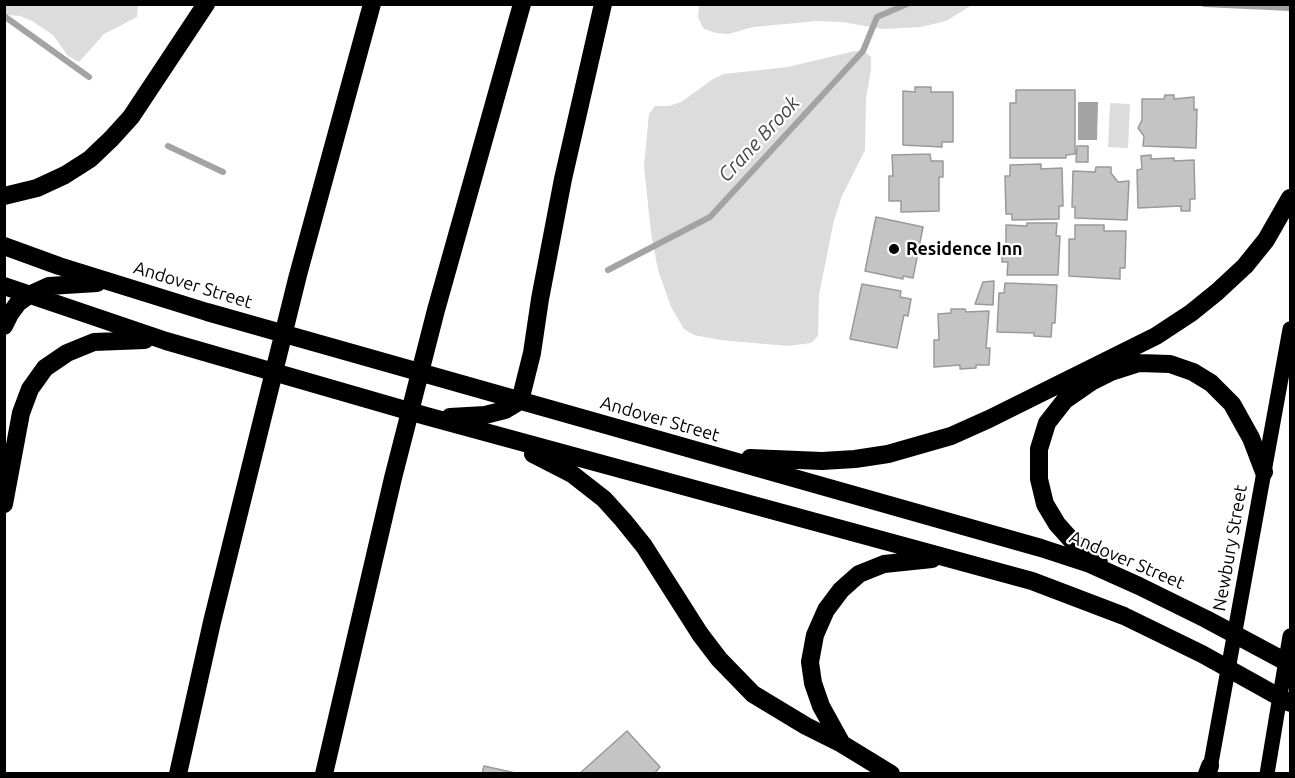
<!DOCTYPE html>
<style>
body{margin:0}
#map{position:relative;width:1295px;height:778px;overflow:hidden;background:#fff;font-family:Ubuntu,sans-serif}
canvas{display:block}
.frame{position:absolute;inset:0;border:6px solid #000;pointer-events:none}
</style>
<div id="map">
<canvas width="1295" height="778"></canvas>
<div class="frame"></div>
</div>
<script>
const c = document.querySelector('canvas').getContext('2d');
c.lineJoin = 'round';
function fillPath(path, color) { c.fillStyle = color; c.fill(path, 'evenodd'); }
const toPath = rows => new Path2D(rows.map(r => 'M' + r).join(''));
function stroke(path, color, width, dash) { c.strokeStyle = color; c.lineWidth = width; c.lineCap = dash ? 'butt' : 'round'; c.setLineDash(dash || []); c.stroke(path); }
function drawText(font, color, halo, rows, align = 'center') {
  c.font = font + ' Ubuntu,sans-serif'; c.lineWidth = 4.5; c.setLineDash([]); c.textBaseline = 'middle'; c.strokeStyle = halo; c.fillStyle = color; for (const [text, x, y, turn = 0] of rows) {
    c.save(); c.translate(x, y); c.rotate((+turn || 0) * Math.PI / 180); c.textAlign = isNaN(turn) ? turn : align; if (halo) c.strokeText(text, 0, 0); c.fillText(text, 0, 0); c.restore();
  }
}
fillPath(toPath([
 [699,4,972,4,972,5,946,21,921,27,883,29,842,22,817,21,753,27,729,34,716,33,704,29,698,18],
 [4,5,138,4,138,5,137,17,104,34,79,62,68,56,53,35,32,21,20,16,5,15],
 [855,51,865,52,871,57,871,69,866,99,865,150,842,196,834,220,819,295,818,336,811,343,788,346,720,340,694,335,684,329,671,307,658,270,651,233,644,166,649,114,655,106,669,106,681,102,713,79,724,74,788,67],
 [1110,103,1130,104,1128,148,1108,147]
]), '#dcdcdc');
fillPath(toPath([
 [1078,102,1098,102,1097,140,1078,140]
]), '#a3a3a3');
stroke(toPath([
 [1204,4,1290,8],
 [4,16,89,77],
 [168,146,223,172],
 [608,270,710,217,863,51,877,17,907,4]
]), '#a3a3a3', 6);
const building = toPath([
 [915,87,931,87,931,92,953,92,953,142,942,142,942,147,903,145,903,91,915,92,915,87],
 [1016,90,1075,90,1075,154,1066,155,1066,158,1010,158,1010,103,1016,103,1016,90],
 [1165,95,1174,95,1174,99,1194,97,1194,110,1197,109,1196,148,1143,146,1144,136,1138,128,1142,120,1142,99,1164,99,1165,95],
 [1077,146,1088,146,1088,162,1076,162,1077,146],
 [930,154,931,161,943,161,943,177,939,177,939,211,901,212,901,201,889,201,889,176,893,176,892,155,930,154],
 [1151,155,1151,159,1174,158,1174,161,1194,160,1195,199,1190,199,1190,211,1181,211,1181,206,1138,208,1137,170,1142,169,1141,156,1151,155],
 [1041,164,1041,169,1062,168,1063,206,1059,206,1059,219,1012,220,1012,214,1006,214,1005,176,1010,176,1010,165,1041,164],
 [1096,167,1111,167,1111,173,1118,182,1129,181,1127,220,1075,218,1075,207,1072,207,1073,171,1095,172,1096,167],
 [876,217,923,227,913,278,903,276,903,279,865,271,876,217],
 [1027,223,1057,223,1056,236,1060,236,1058,275,1007,275,1008,262,1002,262,1002,248,1006,247,1006,225,1027,226,1027,223],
 [1075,225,1104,225,1104,231,1126,231,1125,268,1120,268,1120,279,1069,276,1069,239,1075,239,1075,225],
 [994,281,993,305,975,304,983,282,994,281],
 [1005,283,1057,285,1055,323,1052,323,1051,337,1034,336,1034,333,997,332,999,293,1004,293,1005,283],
 [862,284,901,291,900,297,911,299,908,316,904,315,897,348,850,339,862,284],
 [951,309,965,309,966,312,989,311,986,348,990,348,989,365,976,365,976,368,960,369,960,365,934,367,934,340,939,340,938,314,951,313,951,309],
 [627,731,660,767,654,774,579,774,627,731],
 [484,766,520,774,482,774,484,766]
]);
fillPath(building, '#c4c4c4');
stroke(building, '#999', 1.5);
stroke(toPath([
 [1209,774,1290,329],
 [1267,774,1290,636]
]), '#000', 15);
stroke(toPath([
 [4,196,37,188,65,175,90,159,111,139,131,117,206,4],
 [4,246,59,266,207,312,1041,548,1090,564,1139,586,1206,619,1290,664],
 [4,286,166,341,426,416,1032,581,1124,616,1202,654,1290,703],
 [4,326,10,314,18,303,29,295,49,286,97,283],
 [450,417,485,415,505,410,520,401,532,353,540,299,563,179,603,4],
 [533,454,572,474,604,499,623,520,644,546,700,634,719,659,753,694,806,726,842,744,891,774],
 [750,458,822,461,855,459,888,454,951,436,989,419,1156,336,1191,313,1217,292,1245,266,1266,240,1290,198],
 [4,504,21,413,30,389,45,368,67,353,94,342,145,340],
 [1099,563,1074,543,1057,524,1045,504,1039,479,1039,449,1047,423,1065,400,1091,382,1111,372,1139,363,1170,364,1193,372,1211,383,1232,404,1251,438,1264,472],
 [842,744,821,706,813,683,810,662,815,635,826,610,841,590,859,574,884,564,932,559],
 [178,774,212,622,298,275,372,4],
 [324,774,393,478,436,310,522,4],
 [1207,774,1210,766]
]), '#000', 18);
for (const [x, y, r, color] of [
 [894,249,6,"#000"]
]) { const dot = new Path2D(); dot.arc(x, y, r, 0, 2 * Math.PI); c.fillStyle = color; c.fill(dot); stroke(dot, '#fff', 2); }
drawText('bold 18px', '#000', '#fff', [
 ["Residence Inn",906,249]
], 'left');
drawText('18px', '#000', '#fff', [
 ["Andover Street",193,285,17],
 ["Andover Street",660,419,16],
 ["Newbury Street",1230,548,-80],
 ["Andover Street",1127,560,23]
]);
drawText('italic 20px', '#444', '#fff', [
 ["Crane Brook",759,139,-47]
]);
</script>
